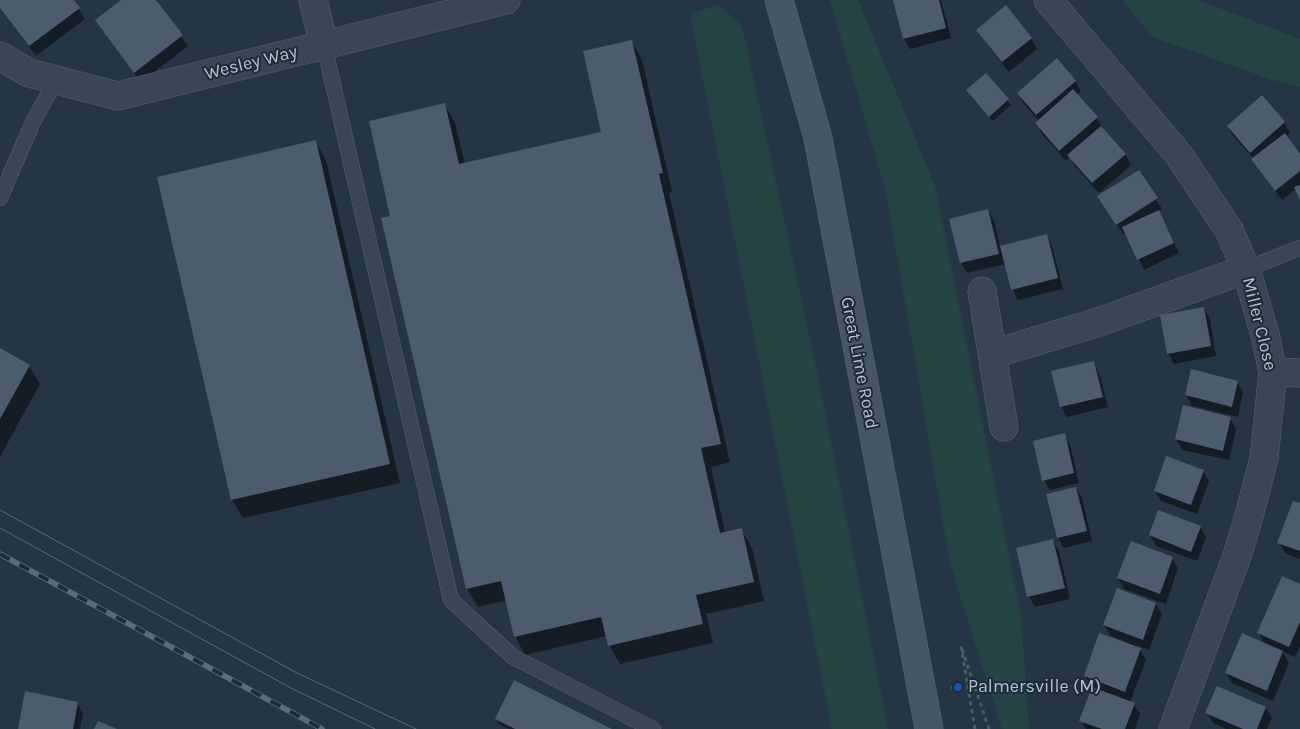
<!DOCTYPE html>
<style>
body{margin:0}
canvas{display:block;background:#253543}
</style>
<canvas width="1300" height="729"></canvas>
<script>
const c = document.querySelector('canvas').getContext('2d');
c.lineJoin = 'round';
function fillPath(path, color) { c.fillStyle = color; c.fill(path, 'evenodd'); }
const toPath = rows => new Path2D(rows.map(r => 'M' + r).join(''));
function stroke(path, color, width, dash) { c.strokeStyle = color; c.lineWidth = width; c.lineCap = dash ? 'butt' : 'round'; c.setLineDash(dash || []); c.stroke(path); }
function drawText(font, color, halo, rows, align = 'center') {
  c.font = font + ' Karla,sans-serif'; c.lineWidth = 4; c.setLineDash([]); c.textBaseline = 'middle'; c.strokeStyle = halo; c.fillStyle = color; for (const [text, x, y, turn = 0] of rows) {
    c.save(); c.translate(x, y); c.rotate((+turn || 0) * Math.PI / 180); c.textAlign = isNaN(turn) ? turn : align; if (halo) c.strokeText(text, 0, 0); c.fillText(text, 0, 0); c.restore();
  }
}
fillPath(toPath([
 [830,0,858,0,935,186,1021,616,1029,729,1002,729,950,563,886,192],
 [1122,0,1198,0,1300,39,1300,87,1273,80,1153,37],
 [719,5,742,26,817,371,888,729,832,729,690,14]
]), '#274444');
fillPath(toPath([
 [0,0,73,0,85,19,36,56,0,8],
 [124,0,155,0,188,46,141,82,96,21],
 [894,0,941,0,951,38,910,49,904,39],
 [978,30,1031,38,1037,49,1009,72,984,40],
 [632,42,642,60,672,192,669,193,730,462,711,467,725,533,741,529,752,548,764,601,706,614,713,643,620,664,609,645,607,636,525,655,515,636,507,600,478,607,467,589,392,217,445,105,455,123,465,164,603,133],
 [986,74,1011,105,993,121,970,95],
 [1075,81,1081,92,1076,95,1097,118,1103,129,1125,154,1131,165,1099,193,1075,166,1070,157,1066,161,1042,134,1036,124,1039,121,1024,104,1018,93],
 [1284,122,1290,133,1286,137,1300,156,1300,197,1296,189,1282,200,1259,170,1254,159,1234,137,1228,127],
 [316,142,326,160,400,483,243,518,232,500,158,178],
 [1156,199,1162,209,1159,211,1179,253,1144,270,1126,232,1123,234,1105,207],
 [988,210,994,221,1000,247,1046,236,1052,246,1063,289,1018,300,1012,289,1006,264,967,273,961,263,950,220],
 [1204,308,1210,319,1216,356,1174,364,1168,353],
 [0,350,29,366,40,384,0,457],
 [1093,362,1099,373,1108,407,1067,417,1061,407,1053,372],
 [1192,371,1237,382,1243,392,1238,417,1192,406,1186,395],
 [1230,418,1236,429,1229,460,1182,450,1176,439],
 [1064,434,1070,445,1079,483,1050,490,1044,480],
 [1203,471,1209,481,1197,514,1161,501,1155,491],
 [1076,488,1082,498,1092,541,1064,548,1058,538],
 [1300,505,1300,559,1285,553,1279,542],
 [1200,527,1206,537,1197,561,1156,546,1150,535],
 [1053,541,1059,551,1070,599,1035,607,1029,597,1017,549],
 [1172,558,1178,568,1166,604,1124,589,1118,578],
 [1300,585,1300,646,1295,657,1282,651,1289,663,1273,701,1232,683,1226,673,1265,645,1259,633],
 [1156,604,1162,614,1149,650,1138,646,1146,660,1130,702,1134,704,1140,714,1135,729,1086,729,1081,720,1093,687,1091,686,1085,676,1126,644,1127,642,1111,636,1104,625],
 [77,703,83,713,80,729,20,729],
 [1266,708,1272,718,1267,729,1226,729,1213,723,1207,713],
 [496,719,609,729,509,729,499,724]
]), '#0007');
fillPath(toPath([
 [0,0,74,0,80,8,29,46,0,8],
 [121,0,156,0,183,35,134,73,95,20],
 [893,0,939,0,946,28,903,39],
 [1006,5,1032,38,1002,62,976,30],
 [632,40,663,173,659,174,721,444,701,448,720,533,742,528,754,582,696,595,703,624,608,646,601,617,514,637,501,581,466,589,381,218,390,216,369,121,445,103,459,164,601,132,583,51],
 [1057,58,1076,81,1036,115,1017,93],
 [986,73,1009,99,989,117,966,90],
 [1073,89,1098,117,1059,151,1035,123],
 [1262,95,1285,122,1250,153,1227,126],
 [1101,126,1126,154,1092,183,1067,155],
 [1285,133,1300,154,1300,171,1275,191,1251,159],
 [316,140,390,464,231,500,157,177],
 [1139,170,1158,198,1116,225,1097,196],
 [1300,185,1300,201,1294,187],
 [988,209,999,254,960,263,949,219],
 [1159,210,1174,243,1137,260,1122,227],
 [1047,234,1058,278,1011,290,1000,246],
 [1204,307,1211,346,1167,354,1160,315],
 [0,348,30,365,0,419],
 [1094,361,1103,397,1060,407,1051,371],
 [1191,369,1238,381,1232,407,1185,395],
 [1183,405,1231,417,1223,451,1175,439],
 [1065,433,1074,473,1042,481,1033,441],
 [1166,456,1204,470,1191,505,1154,491],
 [1076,487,1087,531,1057,538,1046,494],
 [1293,501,1300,503,1300,551,1277,543],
 [1158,510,1201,526,1191,552,1149,535],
 [1053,539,1065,588,1027,597,1016,548],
 [1131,541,1173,557,1160,594,1117,578],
 [1282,576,1300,584,1300,622,1289,647,1257,633],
 [1117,588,1156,603,1143,640,1103,625],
 [1099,633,1141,648,1125,692,1084,676],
 [1242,633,1283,651,1267,691,1225,673],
 [514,680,612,729,515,729,495,719],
 [1217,686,1266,707,1257,729,1243,729,1205,713],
 [1092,687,1135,703,1125,729,1102,729,1079,721],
 [25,691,78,702,73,729,18,729],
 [98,721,117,729,94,729]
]), '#4c5c6d');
const service = toPath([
 [324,45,451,600,513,657,653,729],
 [0,198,33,122,56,80],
 [1246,269,1300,248]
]);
const minor = toPath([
 [313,0,324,45],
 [1048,0,1179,155,1229,230,1246,269,1253,293,1265,335,1273,372,1264,458,1249,516,1237,556,1173,729],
 [0,56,29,73,118,96,506,0],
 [982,291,1004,427],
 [993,354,1099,322,1246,269],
 [1273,372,1300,373]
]);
const secondary = toPath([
 [779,0,818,138,929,729]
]);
stroke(service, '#586470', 16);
stroke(minor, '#586470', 29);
stroke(secondary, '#586470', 29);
stroke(toPath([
 [951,688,968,685],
 [975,729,961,646,989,729]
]), '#456060', 3, [4, 4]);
stroke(service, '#3a4653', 15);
stroke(minor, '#3a4653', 28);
stroke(secondary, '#475666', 28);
stroke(toPath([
 [0,510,297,673,416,729],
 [0,528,289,687,375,729]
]), '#5b6b7a', 1);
const rail = toPath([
 [0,554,322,729]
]);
stroke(rail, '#5b6b7a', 5.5);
stroke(rail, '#1e2b38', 4, [11]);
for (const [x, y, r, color] of [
 [958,687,5,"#1a4fb4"]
]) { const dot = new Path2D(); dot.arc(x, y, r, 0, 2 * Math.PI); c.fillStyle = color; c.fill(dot); stroke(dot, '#1e2b38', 2); }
drawText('18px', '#b7c1cd', '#1e2b38', [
 ["Wesley Way",251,63,-14],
 ["Miller Close",1259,324,76],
 ["Great Lime Road",859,363,79]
]);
drawText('18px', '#b7c1cd', '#1e2b38', [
 ["Palmersville (M)",968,687]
], 'left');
</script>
